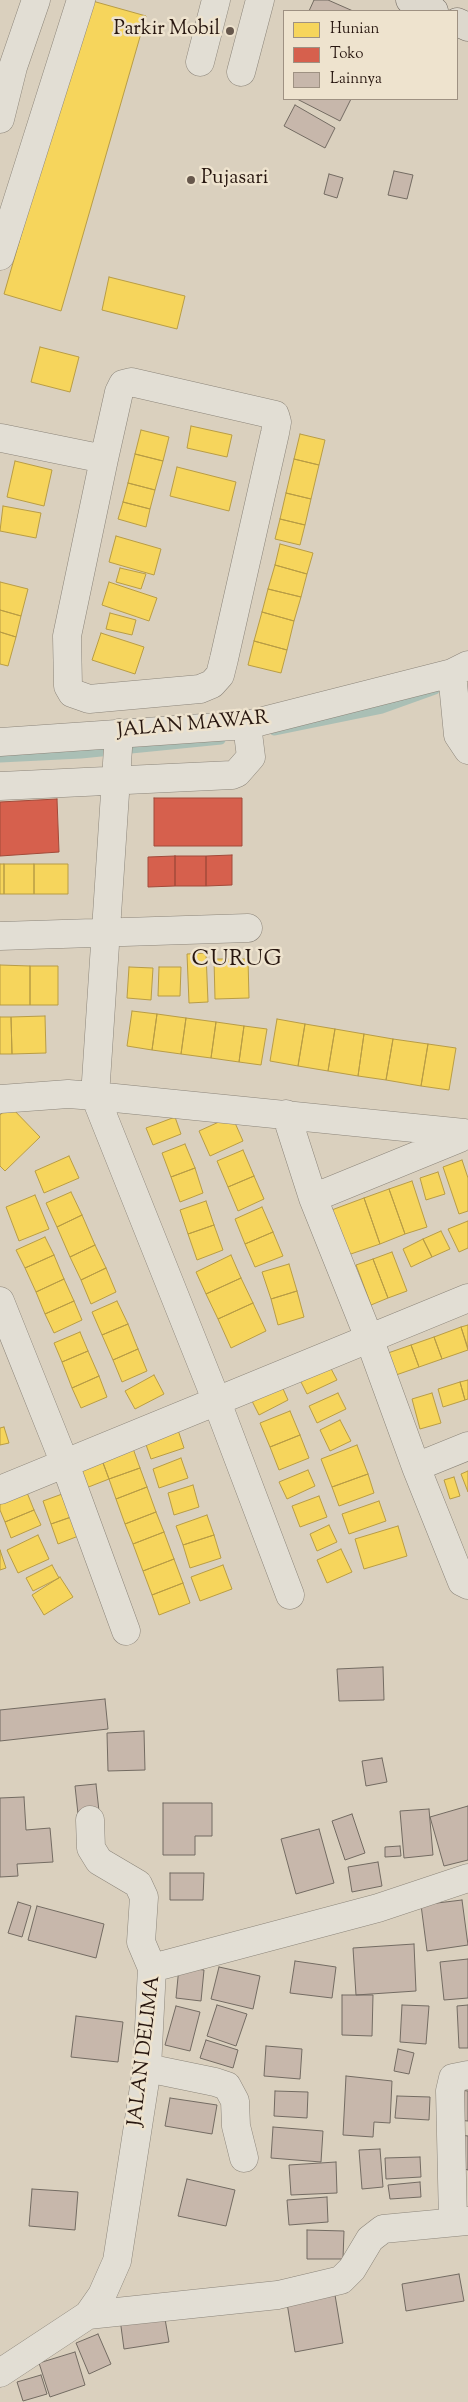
<!DOCTYPE html>
<style>
body{margin:0}
#map{position:relative;width:468px;height:2402px;overflow:hidden;background:#dad0be;font-family:"Sorts Mill Goudy",serif}
canvas{display:block}
.legend{position:absolute;left:283px;top:10px;width:175px;height:90px;box-sizing:border-box;background:#eee3ce;border:1px solid #9e9182;margin:0;padding:6px 9px;list-style:none;font-size:15px;color:#27160f}
.legend li{display:flex;align-items:center;gap:10px;height:25px}
.legend b{width:25px;border:1px solid #9e9182}
</style>
<div id="map">
<canvas width="468" height="2402"></canvas>
<ul class="legend">
<li><b style="height:14px;background:#f6d55c"></b>Hunian</li>
<li><b style="height:14px;background:#d6604d"></b>Toko</li>
<li><b style="height:14px;background:#c7b7ab"></b>Lainnya</li>
</ul>
</div>
<script>
const c = document.querySelector('canvas').getContext('2d');
c.lineJoin = 'round';
function fillPath(path, color) { c.fillStyle = color; c.fill(path, 'evenodd'); }
const toPath = rows => new Path2D(rows.map(r => 'M' + r).join(''));
function stroke(path, color, width, dash) { c.strokeStyle = color; c.lineWidth = width; c.lineCap = dash ? 'butt' : 'round'; c.setLineDash(dash || []); c.stroke(path); }
function drawText(font, color, halo, rows, align = 'center') {
  c.font = font + ' "Sorts Mill Goudy",serif'; c.lineWidth = 5; c.setLineDash([]); c.textBaseline = 'middle'; c.strokeStyle = halo; c.fillStyle = color; for (const [text, x, y, turn = 0] of rows) {
    c.save(); c.translate(x, y); c.rotate((+turn || 0) * Math.PI / 180); c.textAlign = isNaN(turn) ? turn : align; if (halo) c.strokeText(text, 0, 0); c.fillText(text, 0, 0); c.restore();
  }
}
const homes = toPath([
 [89,0,146,16,61,311,4,294,89,0],
 [109,277,185,296,177,329,102,310,109,277],
 [40,347,79,357,70,392,31,382,40,347],
 [191,426,232,435,227,457,187,448,191,426],
 [141,430,169,437,163,461,135,454,141,430],
 [300,434,325,440,319,465,294,459,300,434],
 [135,454,163,461,155,490,128,483,135,454],
 [294,459,319,465,311,499,286,493,294,459],
 [15,461,52,470,44,506,7,497,15,461],
 [177,467,236,482,229,511,170,496,177,467],
 [128,483,155,490,150,509,123,502,128,483],
 [286,493,311,499,305,525,280,519,286,493],
 [123,502,150,509,146,527,118,519,123,502],
 [3,506,41,513,36,538,0,531,3,506],
 [280,519,305,525,300,545,275,539,280,519],
 [116,536,161,549,154,575,109,562,116,536],
 [280,544,313,553,307,574,275,565,280,544],
 [275,565,307,574,301,597,268,589,275,565],
 [120,568,146,574,141,589,116,582,120,568],
 [0,582,28,589,21,616,0,610,0,582],
 [109,582,157,598,149,621,102,605,109,582],
 [268,589,301,597,294,621,262,612,268,589],
 [0,610,21,616,16,637,0,632,0,610],
 [262,612,294,621,287,650,254,641,262,612],
 [110,613,136,620,132,635,106,629,110,613],
 [0,632,16,637,8,666,0,664,0,632],
 [101,633,144,647,135,674,92,660,101,633],
 [254,641,287,650,281,673,248,665,254,641],
 [0,864,4,864,4,894,0,894,0,864],
 [4,864,34,864,34,894,4,894,4,864],
 [34,864,68,864,68,894,34,894,34,864],
 [206,953,208,1002,189,1003,187,954,206,953],
 [214,959,248,959,249,998,215,999,214,959],
 [0,965,30,966,30,1005,0,1005,0,965],
 [30,966,58,966,58,1005,30,1005,30,966],
 [129,967,153,968,151,1000,127,998,129,967],
 [159,967,181,967,180,996,158,996,159,967],
 [132,1011,157,1014,152,1050,127,1046,132,1011],
 [157,1014,186,1018,181,1054,152,1050,157,1014],
 [45,1016,46,1053,12,1054,11,1017,45,1016],
 [0,1017,11,1017,12,1054,0,1054,0,1017],
 [186,1018,216,1022,211,1058,181,1054,186,1018],
 [277,1019,305,1024,298,1066,270,1061,277,1019],
 [216,1022,244,1026,239,1062,211,1058,216,1022],
 [305,1024,335,1029,328,1071,298,1066,305,1024],
 [244,1026,267,1029,261,1065,239,1062,244,1026],
 [335,1029,364,1034,358,1076,328,1071,335,1029],
 [364,1034,393,1039,386,1080,358,1076,364,1034],
 [393,1039,428,1044,421,1086,386,1080,393,1039],
 [428,1044,456,1048,449,1090,421,1086,428,1044],
 [10,1106,40,1137,5,1171,0,1166,0,1115,10,1106],
 [232,1116,243,1141,210,1156,199,1131,232,1116],
 [175,1117,181,1134,153,1145,146,1128,175,1117],
 [185,1144,195,1168,171,1177,162,1153,185,1144],
 [243,1150,254,1176,228,1187,217,1161,243,1150],
 [69,1156,79,1178,44,1193,35,1171,69,1156],
 [462,1160,468,1178,468,1211,459,1214,443,1167,462,1160],
 [195,1168,203,1193,180,1202,171,1177,195,1168],
 [438,1172,445,1194,426,1200,420,1178,438,1172],
 [254,1176,264,1199,238,1211,228,1187,254,1176],
 [412,1181,427,1227,405,1234,389,1189,412,1181],
 [389,1189,405,1234,380,1244,364,1198,389,1189],
 [71,1192,82,1215,57,1227,46,1203,71,1192],
 [35,1195,49,1229,19,1241,6,1207,35,1195],
 [364,1198,380,1244,345,1256,329,1211,364,1198],
 [206,1201,214,1225,188,1234,180,1210,206,1201],
 [262,1207,273,1232,245,1244,235,1219,262,1207],
 [82,1215,95,1245,70,1257,57,1227,82,1215],
 [468,1221,468,1248,459,1252,448,1229,468,1221],
 [214,1225,223,1250,197,1260,188,1234,214,1225],
 [441,1231,450,1249,432,1257,423,1239,441,1231],
 [273,1232,283,1256,255,1267,245,1244,273,1232],
 [45,1237,54,1255,25,1268,16,1250,45,1237],
 [423,1239,432,1257,411,1267,403,1249,423,1239],
 [95,1245,106,1268,81,1280,70,1257,95,1245],
 [392,1252,407,1291,388,1298,373,1259,392,1252],
 [54,1255,64,1279,36,1292,25,1268,54,1255],
 [231,1255,241,1278,206,1294,196,1272,231,1255],
 [373,1259,388,1298,371,1305,356,1265,373,1259],
 [289,1264,297,1291,271,1299,262,1272,289,1264],
 [106,1268,116,1292,91,1304,81,1280,106,1268],
 [241,1278,253,1303,218,1319,206,1294,241,1278],
 [64,1279,74,1301,45,1314,36,1292,64,1279],
 [297,1291,304,1317,278,1325,271,1299,297,1291],
 [74,1301,82,1320,54,1333,45,1314,74,1301],
 [117,1301,128,1324,102,1335,92,1312,117,1301],
 [253,1303,266,1331,231,1348,218,1319,253,1303],
 [128,1324,138,1349,113,1360,102,1335,128,1324],
 [468,1325,468,1348,461,1327,468,1325],
 [461,1327,468,1350,442,1359,434,1337,461,1327],
 [80,1332,88,1351,62,1362,54,1343,80,1332],
 [434,1337,442,1359,419,1367,411,1345,434,1337],
 [411,1345,419,1367,396,1375,388,1353,411,1345],
 [138,1349,147,1371,122,1382,113,1360,138,1349],
 [88,1351,99,1376,72,1388,62,1362,88,1351],
 [328,1363,337,1380,307,1394,299,1378,328,1363],
 [154,1375,164,1394,135,1409,125,1391,154,1375],
 [99,1376,107,1397,81,1408,72,1388,99,1376],
 [468,1380,468,1399,465,1400,460,1382,468,1380],
 [280,1382,288,1400,259,1415,250,1397,280,1382],
 [460,1382,465,1400,443,1407,438,1389,460,1382],
 [338,1393,346,1409,317,1423,309,1406,338,1393],
 [432,1393,441,1423,420,1429,412,1399,432,1393],
 [290,1411,300,1435,270,1447,260,1423,290,1411],
 [340,1420,351,1441,330,1451,320,1430,340,1420],
 [176,1424,184,1448,151,1459,143,1436,176,1424],
 [4,1427,9,1443,0,1445,0,1428,4,1427],
 [300,1435,309,1458,279,1470,270,1447,300,1435],
 [130,1440,140,1468,109,1479,99,1452,130,1440],
 [357,1445,368,1474,332,1487,321,1459,357,1445],
 [99,1452,109,1479,86,1488,75,1461,99,1452],
 [181,1458,188,1478,159,1488,153,1469,181,1458],
 [140,1468,147,1487,116,1499,109,1479,140,1468],
 [308,1470,315,1486,287,1499,279,1482,308,1470],
 [468,1471,468,1492,461,1474,468,1471],
 [368,1474,374,1493,339,1506,332,1487,368,1474],
 [454,1477,460,1496,450,1499,444,1480,454,1477],
 [24,1485,34,1510,5,1522,0,1510,0,1494,24,1485],
 [193,1485,199,1507,174,1515,168,1493,193,1485],
 [147,1487,156,1512,125,1524,116,1499,147,1487],
 [65,1493,74,1516,51,1524,43,1501,65,1493],
 [319,1496,327,1517,300,1527,292,1506,319,1496],
 [379,1501,386,1521,349,1534,342,1514,379,1501],
 [34,1510,41,1525,11,1538,5,1522,34,1510],
 [156,1512,164,1532,133,1544,125,1524,156,1512],
 [207,1515,214,1535,183,1545,176,1526,207,1515],
 [74,1516,81,1535,58,1544,51,1524,74,1516],
 [329,1525,337,1542,317,1551,310,1534,329,1525],
 [398,1526,407,1556,364,1569,355,1539,398,1526],
 [164,1532,174,1559,143,1571,133,1544,164,1532],
 [38,1535,49,1559,18,1573,7,1550,38,1535],
 [214,1535,221,1558,190,1568,183,1545,214,1535],
 [341,1549,352,1572,327,1583,317,1560,341,1549],
 [0,1550,6,1568,0,1570,0,1550],
 [174,1559,183,1583,152,1595,143,1571,174,1559],
 [52,1565,59,1578,33,1591,26,1578,52,1565],
 [223,1565,232,1589,200,1601,191,1577,223,1565],
 [60,1577,73,1597,44,1615,32,1595,60,1577],
 [183,1583,190,1603,159,1615,152,1595,183,1583]
]);
fillPath(homes, '#f6d55c');
stroke(homes, '#b89c45', 1);
const shops = toPath([
 [154,798,242,798,242,846,154,846,154,798],
 [57,799,59,852,0,856,0,802,57,799],
 [232,855,232,885,206,886,206,856,232,855],
 [175,856,175,886,148,887,148,857,175,856],
 [175,856,206,856,206,886,175,886,175,856]
]);
fillPath(shops, '#d6604d');
stroke(shops, '#a24a3a', 1);
stroke(toPath([
 [274,731,382,709,435,690],
 [0,758,81,754,221,740]
]), '#aabfb5', 9);
const building = toPath([
 [314,0,328,0,353,11,309,11,314,0],
 [297,99,351,99,340,121,297,99],
 [295,105,335,128,325,148,284,126,295,105],
 [394,171,413,175,407,199,388,195,394,171],
 [329,174,343,178,337,198,324,194,329,174],
 [383,1667,384,1700,339,1701,337,1669,383,1667],
 [105,1699,108,1729,0,1741,0,1710,105,1699],
 [144,1731,145,1770,108,1771,107,1733,144,1731],
 [382,1758,387,1782,366,1786,362,1761,382,1758],
 [96,1784,99,1811,78,1814,75,1786,96,1784],
 [24,1797,26,1830,50,1828,53,1862,17,1864,18,1876,0,1877,0,1798,24,1797],
 [163,1803,212,1803,212,1836,195,1836,195,1855,163,1855,163,1803],
 [468,1806,468,1860,444,1866,430,1817,468,1806],
 [429,1809,433,1855,404,1858,400,1811,429,1809],
 [352,1814,365,1853,345,1860,332,1821,352,1814],
 [319,1829,334,1883,296,1894,281,1839,319,1829],
 [400,1846,401,1856,385,1857,385,1847,400,1846],
 [378,1862,382,1886,352,1892,348,1867,378,1862],
 [170,1873,204,1873,203,1900,170,1900,170,1873],
 [462,1900,468,1945,427,1951,421,1905,462,1900],
 [18,1902,31,1906,22,1937,8,1933,18,1902],
 [37,1906,104,1924,96,1958,28,1940,37,1906],
 [414,1944,416,1991,356,1995,353,1948,414,1944],
 [468,1959,468,1998,444,2000,440,1962,468,1959],
 [295,1961,336,1967,332,1998,290,1993,295,1961],
 [179,1967,204,1970,201,2001,176,1998,179,1967],
 [219,1967,260,1976,253,2009,211,1999,219,1967],
 [342,1995,373,1995,372,2036,342,2035,342,1995],
 [217,2005,247,2014,236,2046,207,2036,217,2005],
 [402,2005,429,2006,426,2044,400,2042,402,2005],
 [468,2005,468,2048,459,2048,457,2006,468,2005],
 [176,2006,200,2012,190,2051,165,2045,176,2006],
 [76,2016,123,2022,118,2062,71,2057,76,2016],
 [206,2040,238,2050,233,2068,200,2058,206,2040],
 [266,2046,302,2049,300,2079,264,2076,266,2046],
 [398,2049,414,2053,409,2074,394,2071,398,2049],
 [346,2076,392,2081,390,2123,374,2122,373,2137,343,2135,346,2076],
 [459,2090,468,2091,468,2121,456,2120,459,2090],
 [275,2091,308,2092,307,2118,274,2116,275,2091],
 [397,2096,430,2097,429,2120,395,2118,397,2096],
 [170,2098,217,2105,212,2134,165,2126,170,2098],
 [273,2127,323,2131,321,2162,271,2158,273,2127],
 [460,2135,468,2136,468,2170,453,2166,460,2135],
 [380,2149,383,2187,362,2189,359,2150,380,2149],
 [420,2157,421,2177,386,2179,385,2158,420,2157],
 [336,2162,337,2193,291,2195,289,2165,336,2162],
 [187,2179,235,2190,226,2226,178,2216,187,2179],
 [420,2182,421,2197,390,2199,388,2185,420,2182],
 [32,2189,78,2192,75,2230,29,2226,32,2189],
 [327,2197,328,2222,289,2225,287,2200,327,2197],
 [307,2230,344,2231,343,2259,307,2259,307,2230],
 [459,2274,464,2301,406,2311,402,2284,459,2274],
 [335,2295,343,2343,295,2352,287,2303,335,2295],
 [164,2313,169,2342,124,2349,120,2319,164,2313],
 [98,2334,111,2364,89,2374,76,2343,98,2334],
 [75,2352,85,2385,50,2397,39,2363,75,2352],
 [41,2375,47,2394,23,2401,17,2382,41,2375]
]);
fillPath(building, '#c7b7ab');
stroke(building, '#736b62', 1);
const minor = toPath([
 [200,62,216,0],
 [241,72,260,0],
 [0,119,13,67,36,0],
 [0,256,81,0],
 [1,438,104,459,119,392,123,384,131,382,275,415,277,422,275,433,224,659,220,675,212,684,200,689,89,699,72,693,68,686,67,636,104,459],
 [452,673,458,735,468,750],
 [119,733,95,1096,217,1402,290,1595],
 [0,742,247,725,452,673,468,665],
 [0,786,232,775,237,773,251,757,247,725],
 [0,936,248,928],
 [0,1099,68,1094,95,1096,464,1133,460,1138,313,1198],
 [286,1114,313,1198,369,1338,416,1467,462,1582,468,1585],
 [0,1301,65,1464,126,1631],
 [416,1467,468,1446],
 [0,1490,468,1298],
 [90,1820,91,1848,99,1861,138,1884,144,1897,141,1942,152,1968],
 [147,2068,215,2082,227,2086,235,2101,236,2126,244,2158],
 [453,2221,450,2091,453,2078,468,2075],
 [88,2315,278,2295,341,2280,352,2269,370,2239,383,2229,468,2221],
 [0,2373,88,2315,102,2295,117,2261,147,2068,152,1968,378,1908,468,1878]
]);
const highway = toPath([
 [410,0,434,11],
 [457,22,468,27]
]);
stroke(minor, '#8c857a', 29);
stroke(highway, '#736b62', 29);
stroke(minor, '#e2ded4', 28);
stroke(highway, '#ddd8cd', 28);
for (const [x, y, r, color] of [
 [230,31,5,"#66574c"],
 [191,180,5,"#66574c"]
]) { const dot = new Path2D(); dot.arc(x, y, r, 0, 2 * Math.PI); c.fillStyle = color; c.fill(dot); stroke(dot, '#eee3ce', 2); }
drawText('20px', '#27160f', '#eee3ce', [
 ["Parkir Mobil",220,31],
 ["Pujasari",201,180,"left"]
], 'right');
drawText('20px', '#27160f', '#eee3ce', [
 ["JALAN MAWAR",193,726,-5],
 ["JALAN DELIMA",146,2051,-83]
]);
c.letterSpacing = '1px';
drawText('22px', '#27160f', '#eee3ce', [
 ["CURUG",237,961]
]);
c.letterSpacing = '0px';
</script>
